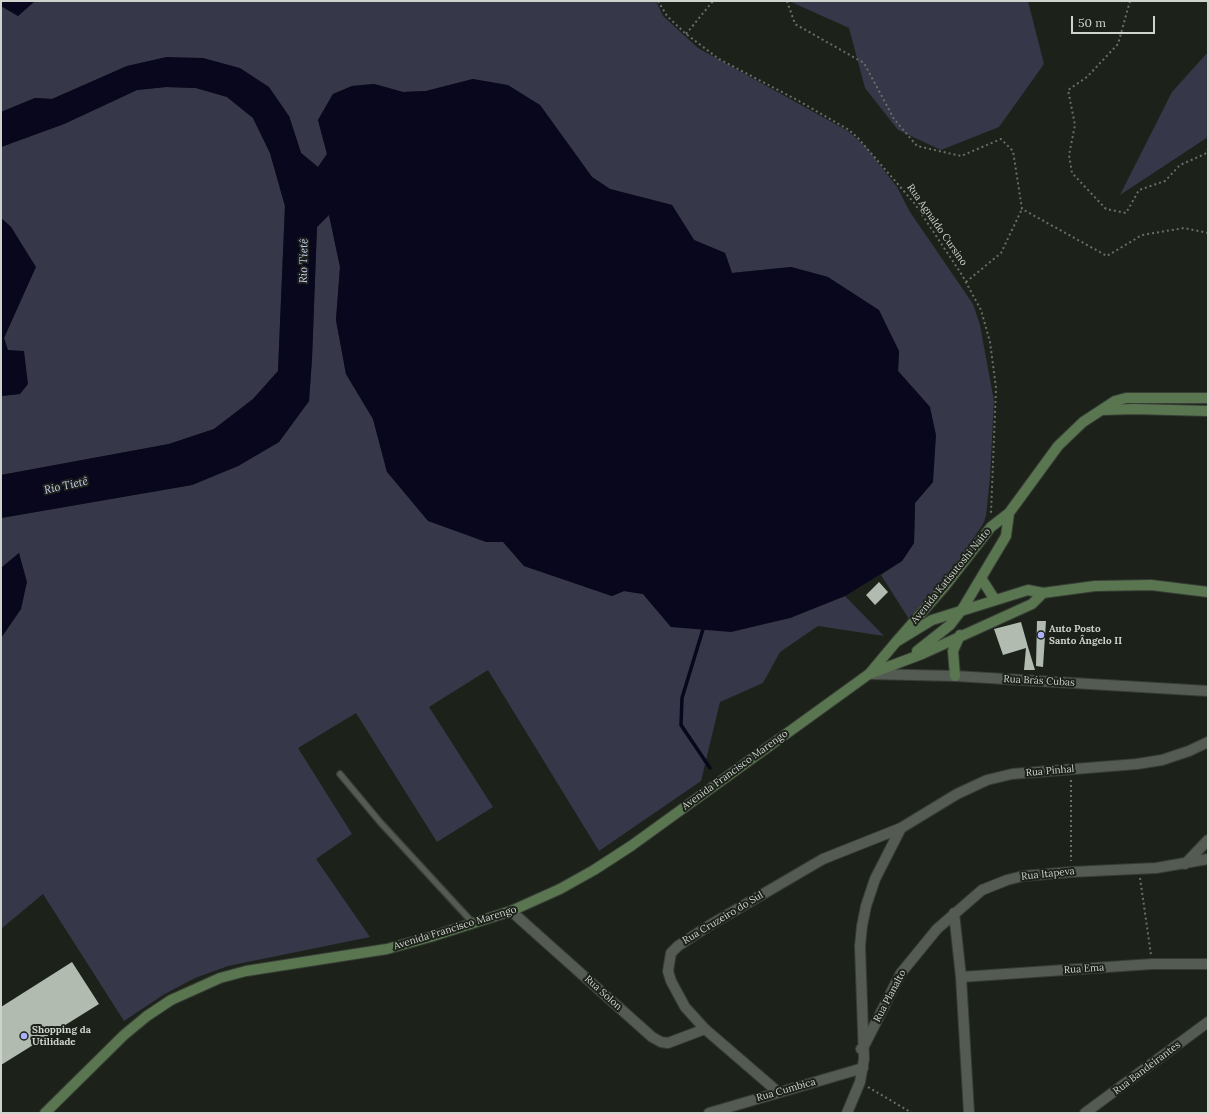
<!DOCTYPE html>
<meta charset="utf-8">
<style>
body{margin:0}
#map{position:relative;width:1209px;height:1114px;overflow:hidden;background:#1c221a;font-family:Lora,serif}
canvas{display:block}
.frame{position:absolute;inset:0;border:2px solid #ced3cd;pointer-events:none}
.scale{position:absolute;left:1071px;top:16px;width:84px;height:18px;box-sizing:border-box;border:2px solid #ced3cd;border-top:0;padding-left:5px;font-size:12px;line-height:14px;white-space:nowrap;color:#ced3cd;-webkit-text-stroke:3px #1c221a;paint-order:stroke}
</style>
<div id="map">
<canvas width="1209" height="1114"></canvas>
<div class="frame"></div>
<div class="scale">50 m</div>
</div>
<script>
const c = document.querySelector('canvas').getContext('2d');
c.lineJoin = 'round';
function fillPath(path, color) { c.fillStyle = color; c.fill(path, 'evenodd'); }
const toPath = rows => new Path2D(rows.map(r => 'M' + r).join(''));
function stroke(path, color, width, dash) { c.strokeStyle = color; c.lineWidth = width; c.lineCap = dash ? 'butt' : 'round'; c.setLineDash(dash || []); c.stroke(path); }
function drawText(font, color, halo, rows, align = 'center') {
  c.font = font + ' Lora,serif'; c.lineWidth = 4; c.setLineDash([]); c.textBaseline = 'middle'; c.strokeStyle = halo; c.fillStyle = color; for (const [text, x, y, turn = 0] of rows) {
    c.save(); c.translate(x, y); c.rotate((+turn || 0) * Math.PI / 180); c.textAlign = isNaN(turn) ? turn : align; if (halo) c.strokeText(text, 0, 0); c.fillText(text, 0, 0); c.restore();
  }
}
fillPath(toPath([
 [35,1,656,1,663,16,698,48,848,131,866,147,897,187,910,212,973,304,980,325,994,401,990,477,986,516,983,524,958,562,909,619,881,575,902,561,914,543,915,503,933,482,930,407,898,371,899,351,828,277,791,267,732,273,725,253,694,240,672,205,610,189,592,177,540,105,473,79,426,91,403,92,374,84,352,86,333,94,318,120,327,154,318,167,301,153,289,116,167,57,127,66,52,99,35,98,1,112,1,6,18,16],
 [789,1,1028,1,1044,64,999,127,941,150,898,130,865,88,849,28],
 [1208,52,1208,137,1120,195,1172,92],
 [166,87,196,88,227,97,253,118,270,153,285,206,278,371,253,399,214,429,169,444,1,475,1,396,20,394,4,338,35,267,11,227,1,218,1,147,64,124,137,90],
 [329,214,340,267,336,320,346,374,373,419,387,472,486,542,504,542,524,566,612,596,624,591,643,594,671,627,790,618,845,596,884,636,818,626,780,652,763,683,720,702,701,781,599,851,488,670,429,707,493,807,437,842,356,713,298,748,352,834,316,859,370,937,228,966,195,978,163,995,124,1021,43,894,1,929,1,638,21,609,19,553,1,568,1,518,192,485,238,466,279,442,309,401,312,358,317,227]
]), '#363748');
fillPath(toPath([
 [1,1,35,1,18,16,1,6],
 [167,57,203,58,240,68,269,87,289,116,301,153,318,167,327,154,318,120,333,94,352,86,374,84,403,92,426,91,473,79,508,85,540,105,592,177,610,189,672,205,694,240,725,253,732,273,791,267,828,277,879,310,899,351,898,371,930,407,936,435,933,482,915,503,914,543,902,561,845,596,790,618,731,632,671,627,643,594,624,591,612,596,524,566,503,542,486,542,428,521,387,472,373,419,346,374,336,320,340,267,329,215,317,227,312,358,309,401,279,442,238,466,192,485,1,518,1,475,169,444,214,429,253,399,278,371,285,206,270,153,253,118,227,97,196,88,166,87,137,90,64,124,1,147,1,112,35,98,52,99,127,66],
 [1,218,11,227,36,267,4,338,8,350,24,351,28,384,20,394,1,396],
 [19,553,27,582,21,609,1,638,1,568]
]), '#08071d');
stroke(toPath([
 [704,626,682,698,681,725,710,768]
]), '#08071d', 3.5);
fillPath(toPath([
 [879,582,888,592,875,605,866,595],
 [1037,621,1046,621,1043,667,1036,666],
 [1021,622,1028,647,1035,670,1024,670,1026,648,1003,655,994,629],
 [72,962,99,1004,1,1065,1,1007]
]), '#b2bbb0');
const lane = toPath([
 [340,774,380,822,473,923]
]);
const street = toPath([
 [869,674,955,676,1208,691],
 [1185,864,1208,840],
 [511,911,652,1037,661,1042,668,1043,705,1029],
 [954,913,961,977,969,1113],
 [961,977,1152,964,1208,964],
 [861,1049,863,1048,901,973,937,929,982,890,1007,880,1023,876,1071,872,1156,868,1208,859],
 [778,1092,705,1029,685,1007,671,981,668,971,671,953,678,946,710,925,823,859,901,828,957,794,987,780,1012,774,1137,764,1162,760,1189,751,1208,742],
 [709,1113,863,1068],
 [847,1113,860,1082,864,1059,860,946,862,926,866,906,875,879,901,828],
 [1085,1113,1208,1022]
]);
const secondary = toPath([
 [1102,410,1134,409,1208,411],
 [981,578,995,600],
 [896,642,945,586,991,527,1009,513,1058,446,1083,422,1115,401,1126,398,1208,398],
 [917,651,950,625,963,608,1006,536,1009,513],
 [870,673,896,642,932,620,1028,590,1043,593,1095,586,1151,585,1208,592],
 [955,676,953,651,960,635],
 [45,1113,124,1035,147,1016,171,1000,220,978,246,971,387,949,430,937,511,911,560,889,594,870,631,846,869,674,922,654,1032,604,1043,593]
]);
stroke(lane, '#373c35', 8);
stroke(street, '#373c35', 12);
stroke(secondary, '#373c35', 12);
stroke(toPath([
 [658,1,667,16,686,34,719,59,799,101,849,130,858,138,915,204,962,275,981,310,990,342,996,388,991,513],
 [787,1,795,24,864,63,894,119,917,146,961,156,1001,139,1013,151,1022,209,1107,256,1142,235,1184,228,1208,233],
 [1130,1,1118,44,1087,77,1068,90,1075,125,1069,155,1072,173,1106,209,1126,213,1139,190,1165,181,1180,165,1205,154,1208,149],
 [686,34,713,1],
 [966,282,1001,253,1022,209],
 [1071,780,1071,861],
 [1140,878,1151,955],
 [868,1087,912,1113]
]), '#696f68', 2, [2, 3]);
stroke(lane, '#545b52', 5.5);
stroke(street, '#545b52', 10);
stroke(secondary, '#597650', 10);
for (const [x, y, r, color] of [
 [1041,635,4,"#acaffb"],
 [24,1036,4,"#acaffb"]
]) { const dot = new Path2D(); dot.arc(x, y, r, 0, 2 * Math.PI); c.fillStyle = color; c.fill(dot); stroke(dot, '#1c221a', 1.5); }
drawText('10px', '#ced3cd', '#1c221a', [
 ["Rua Agnaldo Cursino",937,225,55],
 ["Avenida Katisutoshi Naito",951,576,-51],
 ["Rua Brás Cubas",1039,681,3],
 ["Avenida Francisco Marengo",735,770,-36],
 ["Rua Pinhal",1050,771,-5],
 ["Rua Itapeva",1048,874,-6],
 ["Rua Cruzeiro do Sul",723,918,-31],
 ["Avenida Francisco Marengo",455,928,-17],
 ["Rua Ema",1084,969,-4],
 ["Rua Solon",603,993,42],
 ["Rua Planalto",890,996,-62],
 ["Rua Bandeirantes",1147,1068,-37],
 ["Rua Cumbica",786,1090,-16]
]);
drawText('bold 10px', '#ced3cd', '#1c221a', [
 ["Auto Posto",1049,629],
 ["Santo Ângelo II",1049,641],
 ["Shopping da",32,1030],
 ["Utilidade",32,1042]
], 'left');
drawText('italic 11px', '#cbcef9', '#1c221a', [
 ["Rio Tietê",304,261,-89],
 ["Rio Tietê",66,486,-12]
]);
</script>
